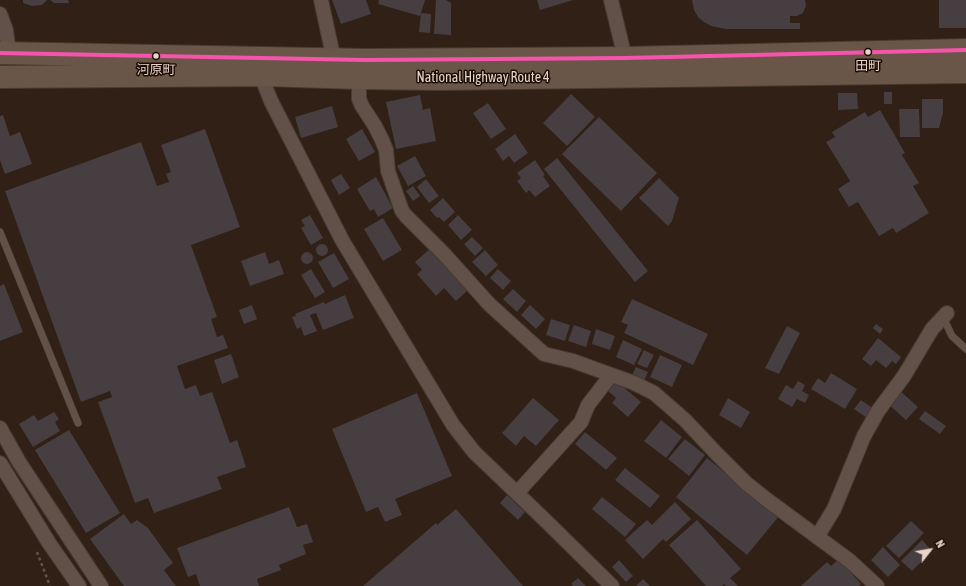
<!DOCTYPE html>
<meta charset="utf-8">
<style>
body{margin:0}
#map{position:relative;width:966px;height:586px;overflow:hidden;background:#302015;font-family:"Asap Condensed",sans-serif}
canvas{display:block}
.north{position:absolute;left:910px;top:530px;width:40px;height:40px;-webkit-text-stroke:3px #190b05;paint-order:stroke;rotate:59deg;font-size:11px;font-weight:700;line-height:16px;text-align:center;color:#ead4c9}
.north::after{content:'';display:block;margin:auto;width:14px;height:18px;background:#ead4c9;clip-path:polygon(50% 0,100% 100%,50% 72%,0 100%)}
</style>
<div id="map">
<canvas width="966" height="586"></canvas>
<div class="north">N</div>
</div>
<script>
const c = document.querySelector('canvas').getContext('2d');
c.lineJoin = 'round';
function fillPath(path, color) { c.fillStyle = color; c.fill(path, 'evenodd'); }
const toPath = rows => new Path2D(rows.map(r => 'M' + r).join(''));
function stroke(path, color, width, dash) { c.strokeStyle = color; c.lineWidth = width; c.lineCap = dash ? 'butt' : 'round'; c.setLineDash(dash || []); c.stroke(path); }
function drawText(font, color, halo, rows, align = 'center') {
  c.font = font + ' "Asap Condensed","Noto Sans JP",sans-serif'; c.lineWidth = 3; c.setLineDash([]); c.textBaseline = 'middle'; c.strokeStyle = halo; c.fillStyle = color; for (const [text, x, y, turn = 0] of rows) {
    c.save(); c.translate(x, y); c.rotate((+turn || 0) * Math.PI / 180); c.textAlign = isNaN(turn) ? turn : align; if (halo) c.strokeText(text, 0, 0); c.fillText(text, 0, 0); c.restore();
  }
}
fillPath(toPath([
 [23,0,47,0,42,5,32,6,23,3],
 [50,0,68,0,69,3,54,3],
 [332,0,366,0,371,14,341,24],
 [379,0,425,0,420,16,378,4],
 [436,0,446,0,451,3,451,35,434,34],
 [537,0,573,0,540,10],
 [692,0,805,0,806,6,803,13,797,16,790,16,790,23,800,23,800,29,726,29,711,26,704,22,698,17,694,10],
 [939,0,966,0,966,28,939,28],
 [421,13,431,14,430,33,419,32],
 [884,92,892,92,892,104,884,104],
 [838,93,857,93,858,109,838,110],
 [571,94,595,117,567,146,543,123],
 [420,95,423,110,430,108,436,141,396,149,386,102],
 [922,99,943,99,943,113,939,128,922,128],
 [488,103,506,129,491,139,473,113],
 [332,106,338,127,301,138,295,117],
 [899,109,919,109,920,137,900,137],
 [880,110,905,153,902,155,919,183,913,186,929,213,896,233,893,228,879,236,858,202,849,207,838,189,850,181,826,142,835,137,832,132,865,112,868,117],
 [3,115,10,136,20,132,32,164,5,174,0,160,0,116],
 [599,117,657,173,621,211,562,154],
 [205,129,240,227,191,245,217,317,211,319,217,337,223,335,228,348,177,366,185,389,196,385,200,396,212,392,230,443,237,440,246,467,217,477,222,489,154,513,148,498,135,503,98,402,112,397,110,391,81,402,5,191,141,142,157,186,169,182,166,174,171,172,161,145],
 [362,129,375,152,359,161,346,139],
 [515,134,528,153,514,163,509,156,503,161,495,149],
 [415,156,426,176,408,186,397,166],
 [557,158,648,271,635,282,544,169],
 [535,160,545,175,543,176,550,186,535,197,529,190,526,193,517,181,521,178,517,173],
 [341,174,350,188,339,195,331,180],
 [376,177,393,208,378,217,374,209,370,211,357,189],
 [659,178,679,198,672,221,668,226,639,198],
 [426,179,439,196,429,203,417,187],
 [413,186,420,196,413,201,406,191],
 [443,198,455,212,444,222,439,217,437,218,430,210],
 [310,215,323,238,311,245,301,228,305,226,301,220],
 [458,215,472,230,461,240,448,225],
 [383,218,402,250,383,261,364,229],
 [472,237,483,248,475,256,464,244],
 '316 250a6 6 0 1 1 12 0a6 6 0 1 1-12 0Z',
 [431,248,468,290,456,301,444,288,436,296,417,274,422,270,415,262],
 [485,250,498,265,486,276,472,262],
 [265,252,269,264,279,260,284,274,250,286,241,261],
 '301 258a6 6 0 1 1 12 0a6 6 0 1 1-12 0Z',
 [334,253,349,279,333,288,318,262],
 [311,269,325,292,315,298,301,275],
 [498,269,511,281,503,290,490,278],
 [4,284,23,332,0,341,0,286],
 [513,289,526,301,517,312,503,299],
 [345,295,354,318,323,330,316,313,310,315,317,331,304,336,301,327,297,329,292,317,296,316,295,314,324,302,325,304],
 [632,299,708,334,693,365,624,333,628,325,621,322],
 [252,305,257,319,244,324,239,310],
 [530,305,545,319,536,329,521,315],
 [551,319,570,325,565,341,546,335],
 [876,324,883,329,880,334,873,328],
 [574,325,591,331,586,347,568,341],
 [787,326,800,333,779,374,765,368],
 [596,329,615,336,610,350,592,344],
 [878,338,901,357,896,364,892,361,886,368,876,360,871,366,862,359],
 [623,340,642,349,634,365,616,357],
 [644,350,654,355,647,368,637,364],
 [231,354,239,377,222,384,214,360],
 [660,355,682,365,672,387,650,377],
 [636,367,648,372,644,381,632,375],
 [831,373,857,389,845,409,811,389,818,378,825,383],
 [616,381,641,402,628,417,612,403,616,398,608,391],
 [798,381,805,385,802,391,809,395,805,403,797,399,792,407,778,399,786,385,793,389],
 [898,389,918,407,906,420,886,402],
 [417,393,452,476,395,499,402,515,385,522,378,507,366,512,332,429],
 [533,398,559,420,536,446,524,436,516,446,502,433],
 [728,398,750,412,741,428,719,415],
 [861,400,874,409,867,418,854,409],
 [925,411,946,426,940,434,919,419],
 [54,412,59,419,55,422,60,431,33,447,19,424,34,415,38,421],
 [661,420,682,437,666,458,644,441],
 [69,430,120,513,86,533,35,450],
 [585,432,617,458,606,470,575,444],
 [685,439,705,455,689,476,668,459],
 [707,458,779,516,747,555,676,497],
 [625,468,660,496,650,508,615,480],
 [507,495,525,512,518,520,500,503],
 [602,497,636,524,625,537,592,509],
 [675,502,691,519,666,542,663,539,643,559,625,540,647,520,652,525],
 [289,507,297,527,307,524,313,542,303,545,306,554,279,565,281,570,257,579,259,586,200,586,196,574,188,577,177,548],
 [456,509,523,586,363,586,436,523,437,525],
 [124,514,131,524,137,520,148,528,173,563,164,570,176,586,124,586,90,539],
 [697,520,741,569,730,578,738,586,726,586,724,584,722,586,706,586,669,545],
 [911,521,924,533,899,558,886,546],
 [922,540,932,551,912,571,901,561],
 [883,547,900,565,888,577,871,560],
 [839,559,861,584,859,586,801,586,827,562,831,566],
 [619,560,633,576,626,582,612,567],
 [578,578,586,586,573,586,571,584],
 [643,579,650,586,636,586]
]), '#463e40');
const lane = toPath([
 [0,232,78,423],
 [943,317,952,336,966,349]
]);
const street = toPath([
 [321,0,334,60],
 [611,0,625,58],
 [0,14,6,30,9,53],
 [264,67,265,86,271,101,342,240,453,425,474,452,546,521,612,586],
 [359,78,359,99,362,106,375,126,382,140,386,150,388,171,402,211,406,216,445,255,489,304,544,354,573,361,634,383,654,393,685,420,716,453,746,483,766,499,850,561,877,586],
 [0,428,19,462,101,586],
 [0,463,49,543,79,586],
 [517,493,581,422,588,405,611,375],
 [817,537,834,509,864,436,878,411,904,376,932,329,947,313]
]);
const highway = toPath([
 [0,53,366,60,625,58,966,50],
 [0,77,264,75,359,78,440,79,966,72]
]);
stroke(lane, '#473a31', 8);
stroke(street, '#473a31', 16);
stroke(highway, '#473a31', 24);
stroke(toPath([
 [37,552,50,586]
]), '#61534b', 2.5, [3, 3]);
stroke(lane, '#615148', 7);
stroke(street, '#615148', 14);
stroke(highway, '#6a5649', 22);
stroke(toPath([
 [0,53,366,60,625,58,966,50]
]), '#f653ac', 4);
for (const [x, y, r, color] of [
 [868,52,3.5,"#ead4c9"],
 [156,56,3.5,"#ead4c9"]
]) { const dot = new Path2D(); dot.arc(x, y, r, 0, 2 * Math.PI); c.fillStyle = color; c.fill(dot); stroke(dot, '#190b05', 1.5); }
drawText('13px', '#ead4c9', '#190b05', [
 ["田町",868,66],
 ["河原町",156,70]
]);
drawText('14px', '#ead4c9', '#190b05', [
 ["National Highway Route 4",483,78]
]);
</script>
